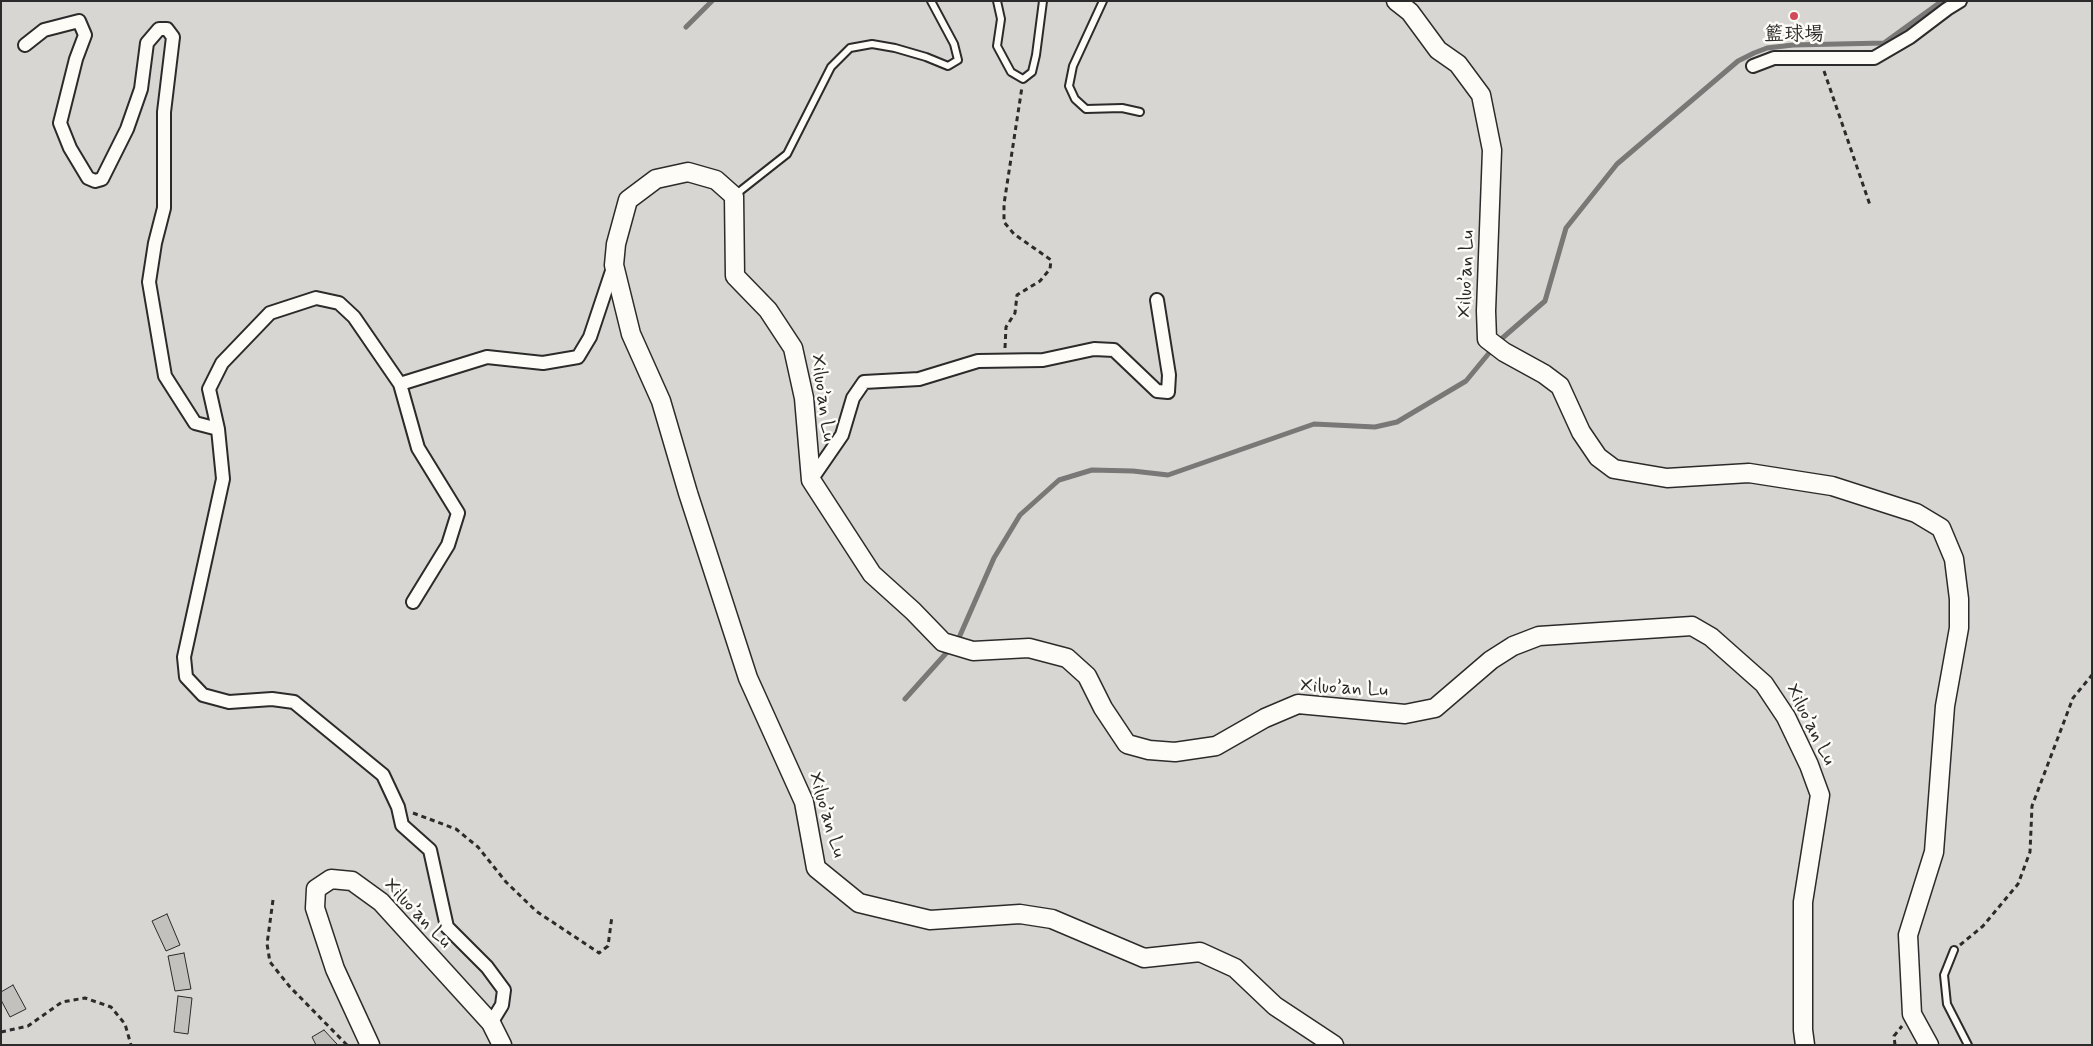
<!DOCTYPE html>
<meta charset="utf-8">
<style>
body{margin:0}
#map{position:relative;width:2093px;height:1046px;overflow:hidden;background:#f5f4ef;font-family:Mynerve,sans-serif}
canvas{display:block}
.frame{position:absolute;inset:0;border:2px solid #2b2b2b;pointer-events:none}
</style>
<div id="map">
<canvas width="2093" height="1046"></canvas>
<div class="frame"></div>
</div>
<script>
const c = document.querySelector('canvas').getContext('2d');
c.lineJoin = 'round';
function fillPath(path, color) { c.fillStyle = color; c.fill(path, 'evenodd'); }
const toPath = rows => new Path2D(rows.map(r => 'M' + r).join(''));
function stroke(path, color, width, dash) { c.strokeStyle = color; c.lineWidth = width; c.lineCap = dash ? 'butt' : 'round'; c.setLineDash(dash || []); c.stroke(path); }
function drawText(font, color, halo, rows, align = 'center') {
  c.font = font + ' Mynerve,"LXGW WenKai TC",sans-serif'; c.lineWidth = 5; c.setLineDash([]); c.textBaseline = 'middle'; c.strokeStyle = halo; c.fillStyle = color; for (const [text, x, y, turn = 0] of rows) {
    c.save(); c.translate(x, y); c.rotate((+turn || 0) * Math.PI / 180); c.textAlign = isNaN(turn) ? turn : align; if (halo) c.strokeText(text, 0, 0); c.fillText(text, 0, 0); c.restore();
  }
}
fillPath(toPath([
 [1,1,2091,1,2092,1045,1,1045]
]), '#d7d6d2');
stroke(toPath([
 [686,27,712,1],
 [905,699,958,640,994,558,1020,515,1059,480,1092,470,1133,471,1168,475,1314,424,1375,427,1397,422,1466,381,1499,341,1545,301,1566,228,1617,164,1738,61,1754,53,1767,48,1793,45,1884,43,1942,1]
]), '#797877', 5);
const building = toPath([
 [167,914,180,945,166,951,152,921,167,914],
 [184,953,191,989,175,991,168,956,184,953],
 [13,985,26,1009,10,1017,1,1000,1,992,13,985],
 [178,996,192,998,188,1034,174,1032,178,996],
 [324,1030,336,1043,338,1045,316,1045,312,1037,324,1030]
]);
fillPath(building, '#c2c1be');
stroke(building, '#2b2b2b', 1);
const lane = toPath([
 [997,1,1001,19,997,46,1011,72,1023,79,1032,72,1036,55,1043,1],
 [1103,1,1073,66,1069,86,1075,99,1086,109,1122,108,1140,112],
 [735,195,787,154,831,67,850,48,872,44,895,48,926,57,948,66,958,60,954,44,931,1],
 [1954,950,1944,975,1947,1004,1968,1045]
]);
const street = toPath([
 [25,45,44,30,79,21,85,35,76,59,60,123,70,148,88,178,95,181,102,179,127,129,141,89,147,43,159,29,167,29,173,37,164,112,164,208,155,243,149,282,165,376,195,423,218,429],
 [1753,66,1774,58,1874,58,1910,37,1947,9,1960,1],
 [400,384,418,448,458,513,448,545,413,602],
 [811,480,842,435,853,398,864,382,919,379,978,361,1043,360,1094,349,1114,350,1157,391,1168,392,1169,375,1157,300],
 [491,1023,502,1005,504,990,487,967,447,927,430,850,402,825,398,807,383,775,294,702,272,699,229,702,203,695,186,677,184,657,223,479,218,429,209,389,222,363,270,313,316,298,339,303,354,317,400,384,487,357,543,363,578,357,590,337,614,265]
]);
const secondary = toPath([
 [1396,1,1410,12,1438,50,1458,64,1481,95,1492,150,1486,311,1487,339,1504,352,1544,374,1560,386,1581,432,1598,457,1614,469,1667,478,1749,473,1832,486,1916,513,1941,528,1954,559,1959,599,1959,628,1945,706,1934,852,1908,935,1912,1014,1929,1045],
 [370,1045,335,969,315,908,316,889,331,879,352,881,381,902,491,1023,502,1045],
 [1334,1045,1275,1006,1235,968,1200,952,1144,958,1052,919,1020,914,930,920,859,903,816,868,804,802,748,678,688,493,661,401,631,334,614,265,616,244,628,200,656,179,688,172,716,180,734,196,735,276,768,310,793,348,804,398,811,480,872,574,913,611,943,642,973,651,1029,648,1067,658,1087,676,1103,708,1127,744,1149,750,1175,752,1216,746,1265,718,1298,704,1405,714,1435,708,1491,660,1513,646,1539,636,1692,626,1711,637,1764,684,1786,717,1809,765,1820,795,1803,902,1803,1030,1805,1045]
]);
stroke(lane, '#2b2b2b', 10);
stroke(street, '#2b2b2b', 16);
stroke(secondary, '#2b2b2b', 21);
stroke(toPath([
 [1824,71,1870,205],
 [1005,348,1006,327,1015,313,1017,295,1040,281,1050,269,1051,260,1014,234,1004,222,1004,204,1022,87],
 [413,813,456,829,478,847,506,882,536,911,599,953,608,946,612,916],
 [273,900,267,944,270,962,290,987,347,1045],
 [1960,945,1983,926,2018,884,2030,852,2032,806,2073,698,2092,675],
 [1,1032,28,1026,62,1002,85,998,111,1007,125,1024,131,1045],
 [1895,1045,1894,1036,1902,1026]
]), '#2b2b2b', 3, [5, 4]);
stroke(lane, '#fdfcf7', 6);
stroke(street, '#fdfcf7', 12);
stroke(secondary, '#fdfcf7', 18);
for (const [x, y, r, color] of [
 [1794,16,5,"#d1495b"]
]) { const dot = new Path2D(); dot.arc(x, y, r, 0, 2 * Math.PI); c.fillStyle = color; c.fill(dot); stroke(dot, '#fdfcf7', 2); }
drawText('20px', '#2b2b2b', '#fdfcf7', [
 ["籃球場",1794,36]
]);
drawText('20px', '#2b2b2b', '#fdfcf7', [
 ["Xiluo’an Lu",1467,274,-88],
 ["Xiluo’an Lu",822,398,82],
 ["Xiluo’an Lu",1344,689,3],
 ["Xiluo’an Lu",1810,725,63],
 ["Xiluo’an Lu",826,815,73],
 ["Xiluo’an Lu",417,914,46]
]);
</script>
